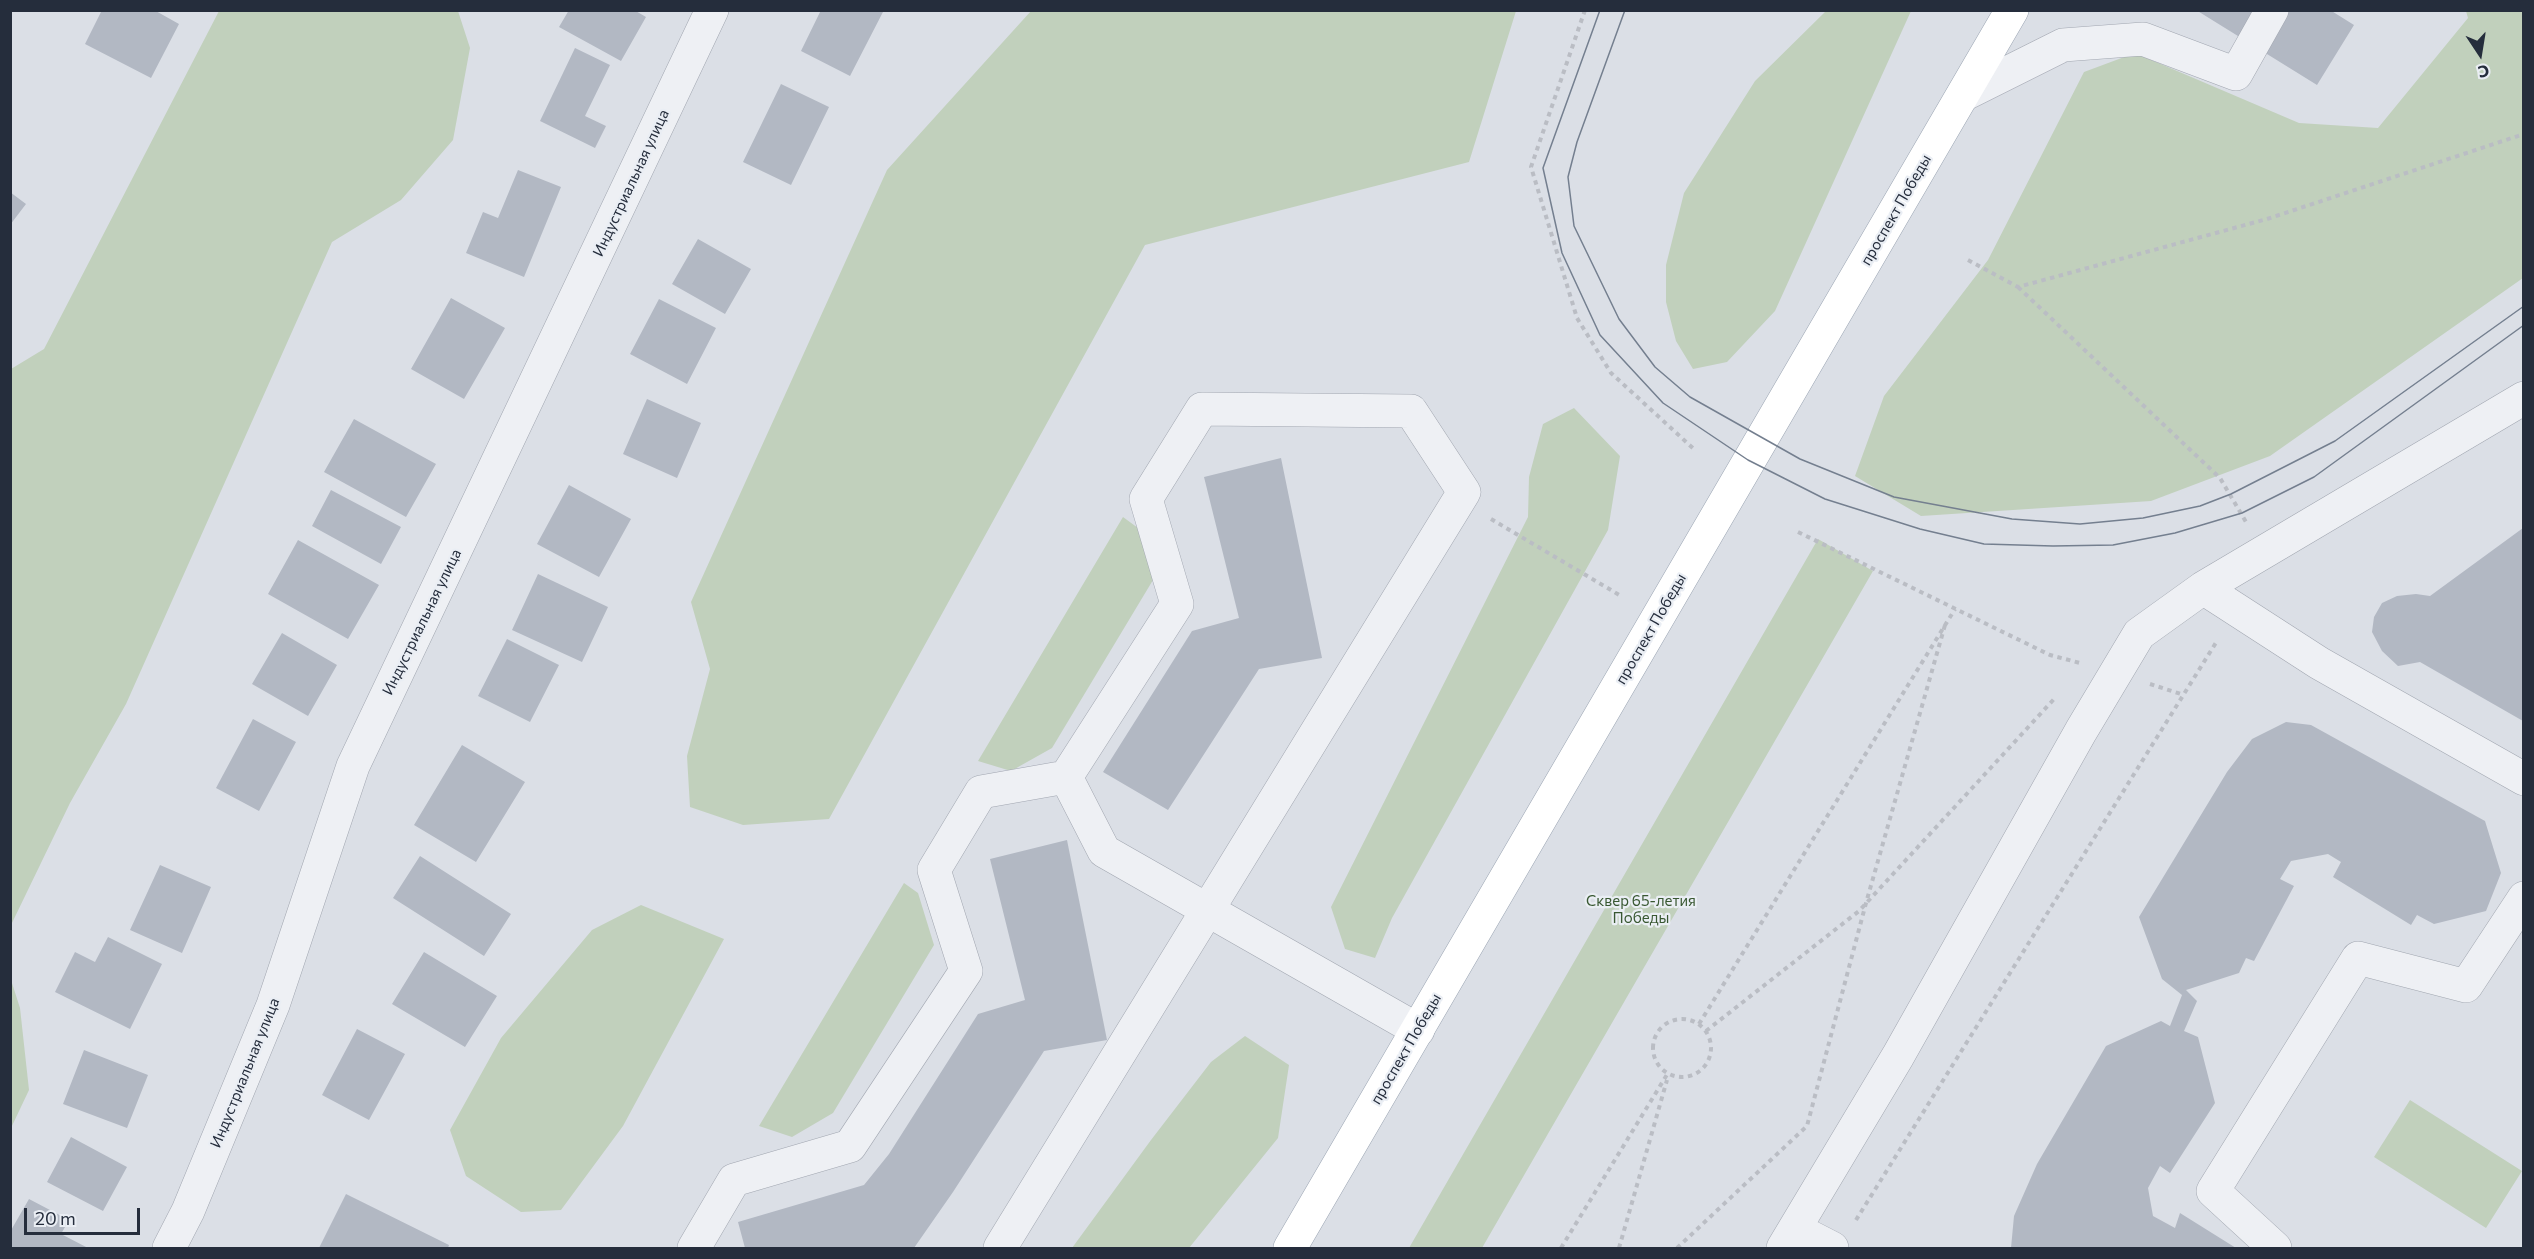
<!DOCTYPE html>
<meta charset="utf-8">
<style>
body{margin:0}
#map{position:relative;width:2534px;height:1259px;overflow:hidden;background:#dbdfe6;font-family:Commissioner,sans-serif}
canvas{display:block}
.frame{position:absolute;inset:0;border:12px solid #252d3c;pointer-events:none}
.north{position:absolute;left:2450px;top:24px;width:60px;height:60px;-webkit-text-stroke:4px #eaeef4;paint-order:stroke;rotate:168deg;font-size:16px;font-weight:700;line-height:24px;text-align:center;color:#252d3c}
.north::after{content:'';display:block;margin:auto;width:21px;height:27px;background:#252d3c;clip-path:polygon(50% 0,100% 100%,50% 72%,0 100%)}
.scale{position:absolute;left:24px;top:1208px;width:116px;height:27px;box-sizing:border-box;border:3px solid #252d3c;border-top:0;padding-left:8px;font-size:18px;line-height:21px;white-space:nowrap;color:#252d3c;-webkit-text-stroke:4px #eaeef4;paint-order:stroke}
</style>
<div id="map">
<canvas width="2534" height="1259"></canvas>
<div class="frame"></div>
<div class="north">С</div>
<div class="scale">20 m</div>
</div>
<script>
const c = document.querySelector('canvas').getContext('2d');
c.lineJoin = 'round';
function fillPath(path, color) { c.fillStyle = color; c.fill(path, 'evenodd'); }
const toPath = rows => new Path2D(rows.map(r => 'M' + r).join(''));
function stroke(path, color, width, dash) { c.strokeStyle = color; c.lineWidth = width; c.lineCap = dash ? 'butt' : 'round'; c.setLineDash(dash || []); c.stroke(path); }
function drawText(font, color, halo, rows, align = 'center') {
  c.font = font + ' Commissioner,sans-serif'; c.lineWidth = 4.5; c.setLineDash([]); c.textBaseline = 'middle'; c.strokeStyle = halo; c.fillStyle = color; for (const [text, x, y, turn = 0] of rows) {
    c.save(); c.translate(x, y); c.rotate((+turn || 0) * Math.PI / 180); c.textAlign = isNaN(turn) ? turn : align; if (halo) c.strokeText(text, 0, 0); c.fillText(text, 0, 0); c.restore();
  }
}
fillPath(toPath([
 [219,11,458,11,470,48,453,140,401,200,332,242,126,704,70,803,11,925,11,369,44,349],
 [1031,11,1516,11,1469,162,1145,245,829,819,743,825,690,807,687,756,710,669,691,602,887,170],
 [1826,11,1911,11,1775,311,1727,362,1693,369,1676,341,1666,302,1666,265,1684,193,1755,81],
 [2466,11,2523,11,2523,278,2270,456,2151,501,1921,516,1855,476,1884,396,1988,260,2084,72,2135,53,2299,123,2378,128,2468,18],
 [1574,408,1620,456,1608,530,1392,918,1375,958,1345,949,1331,907,1528,517,1529,477,1543,424],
 [1123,517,1138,528,1153,580,1052,748,1011,771,978,761],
 [1818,539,1873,571,1482,1248,1409,1248],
 [904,883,918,893,934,945,833,1113,792,1137,759,1126],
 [641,905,724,939,623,1126,561,1210,521,1212,466,1176,450,1130,501,1038,592,930],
 [11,980,20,1008,29,1090,11,1128],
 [1245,1036,1289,1065,1278,1138,1189,1248,1072,1248,1151,1140,1211,1062],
 [2410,1100,2522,1171,2486,1228,2374,1157]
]), '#c1d0bc');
fillPath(toPath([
 [102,10,154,10,179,24,151,78,85,44],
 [569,10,634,10,646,17,621,61,559,27],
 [821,10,884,10,850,76,801,51],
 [2196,10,2330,10,2354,25,2317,85],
 [575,48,610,65,585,116,606,126,595,148,540,121],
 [781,84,829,107,791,185,743,162],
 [518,170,561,187,524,277,466,253,483,212,498,218],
 [10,192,26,204,10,225],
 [698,239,751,269,725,314,672,284],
 [451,298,505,328,464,399,411,369],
 [659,299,716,328,687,384,630,354],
 [647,399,701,423,677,478,623,454],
 [354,419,436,464,406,517,324,472],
 [1281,458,1322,658,1259,669,1168,810,1103,772,1192,631,1239,618,1204,477],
 [569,485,631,519,599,577,537,544],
 [331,490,401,527,381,564,312,526],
 [2523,528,2523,721,2420,662,2398,666,2382,651,2372,632,2374,617,2382,603,2397,596,2416,594,2430,596],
 [298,540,379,585,348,639,268,594],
 [538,574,608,607,582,662,512,630],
 [282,633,337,665,308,716,252,684],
 [507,639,559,665,530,722,478,696],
 [253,719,296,742,259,811,216,788],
 [2286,722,2311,725,2485,821,2501,873,2486,911,2434,924,2417,915,2411,925,2333,877,2341,862,2328,854,2291,861,2280,879,2294,886,2254,961,2246,958,2239,973,2186,990,2197,1001,2184,1031,2198,1037,2215,1103,2170,1173,2160,1166,2148,1188,2153,1216,2175,1228,2180,1213,2236,1248,2011,1248,2014,1216,2037,1164,2106,1046,2161,1021,2170,1026,2182,995,2162,979,2139,917,2227,772,2252,739],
 [462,745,525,782,476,862,414,825],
 [1067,840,1107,1040,1044,1051,953,1192,914,1248,745,1248,738,1222,864,1185,889,1154,978,1014,1025,1000,990,859],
 [420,856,511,914,484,956,393,898],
 [160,865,211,887,182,953,130,930],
 [108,937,162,964,130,1029,55,992,75,952,95,962],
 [424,952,497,996,465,1047,392,1004],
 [357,1029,405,1054,369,1120,322,1095],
 [84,1050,148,1075,127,1128,63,1104],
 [71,1137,127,1167,103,1211,47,1182],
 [346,1194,449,1245,448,1248,319,1248],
 [29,1199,69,1220,61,1234,88,1248,10,1248,10,1232]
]), '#b2b8c3');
const minor = toPath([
 [1963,95,2063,45,2143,39,2236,74,2272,10],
 [2203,588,2319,663,2524,779],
 [1066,777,1104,851,1418,1030],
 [1795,1229,1832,1248],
 [169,1248,188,1211,273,1005,353,766,712,10],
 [694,1248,734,1180,850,1146,966,971,934,870,981,792,1066,777,1177,604,1146,499,1202,409,1411,411,1464,492,1000,1248],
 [1783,1248,1898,1056,2081,731,2139,634,2203,588,2524,398],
 [2275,1248,2213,1191,2358,958,2466,986,2524,898]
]);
const major = toPath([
 [1290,1248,2012,10]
]);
stroke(minor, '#a1a6b0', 34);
stroke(major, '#9aa4b2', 34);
stroke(toPath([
 [1585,10,1531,167,1577,318,1611,373,1696,451],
 [1968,260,2018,287,2267,219,2524,134],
 [2018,287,2220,478,2246,522],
 [1491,519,1621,596],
 [1798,532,2050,655,2080,663],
 [2150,684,2184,695],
 '1653 1048a29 29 0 1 1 58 0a29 29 0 1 1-58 0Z',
 [1699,1024,1955,609],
 [1706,1031,1859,911,2055,698],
 [1856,1220,2217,641],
 [1561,1248,1668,1073],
 [1619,1248,1667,1080],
 [1677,1248,1807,1126,1866,903,1945,625]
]), '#babdc4', 4, [4.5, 4.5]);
stroke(minor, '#eef0f4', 33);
stroke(major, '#fff', 33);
stroke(toPath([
 [1600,10,1543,168,1562,253,1600,335,1663,403,1748,460,1825,499,1920,529,1984,544,2053,546,2113,545,2175,533,2242,513,2314,477,2524,325],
 [1625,10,1577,142,1568,177,1574,226,1619,319,1655,367,1690,397,1800,459,1894,497,2012,519,2080,524,2143,518,2200,506,2231,494,2335,441,2524,306]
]), '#747f8f', 1.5);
drawText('15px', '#252d3c', '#eaeef4', [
 ["Индустриальная улица",631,183,-65],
 ["проспект Победы",1896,210,-60],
 ["Индустриальная улица",422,622,-64],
 ["проспект Победы",1651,629,-60],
 ["проспект Победы",1406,1049,-60],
 ["Индустриальная улица",245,1073,-68]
]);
drawText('15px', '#395832', '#eaeef4', [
 ["Сквер 65-летия",1641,901],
 ["Победы",1641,918]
]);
</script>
